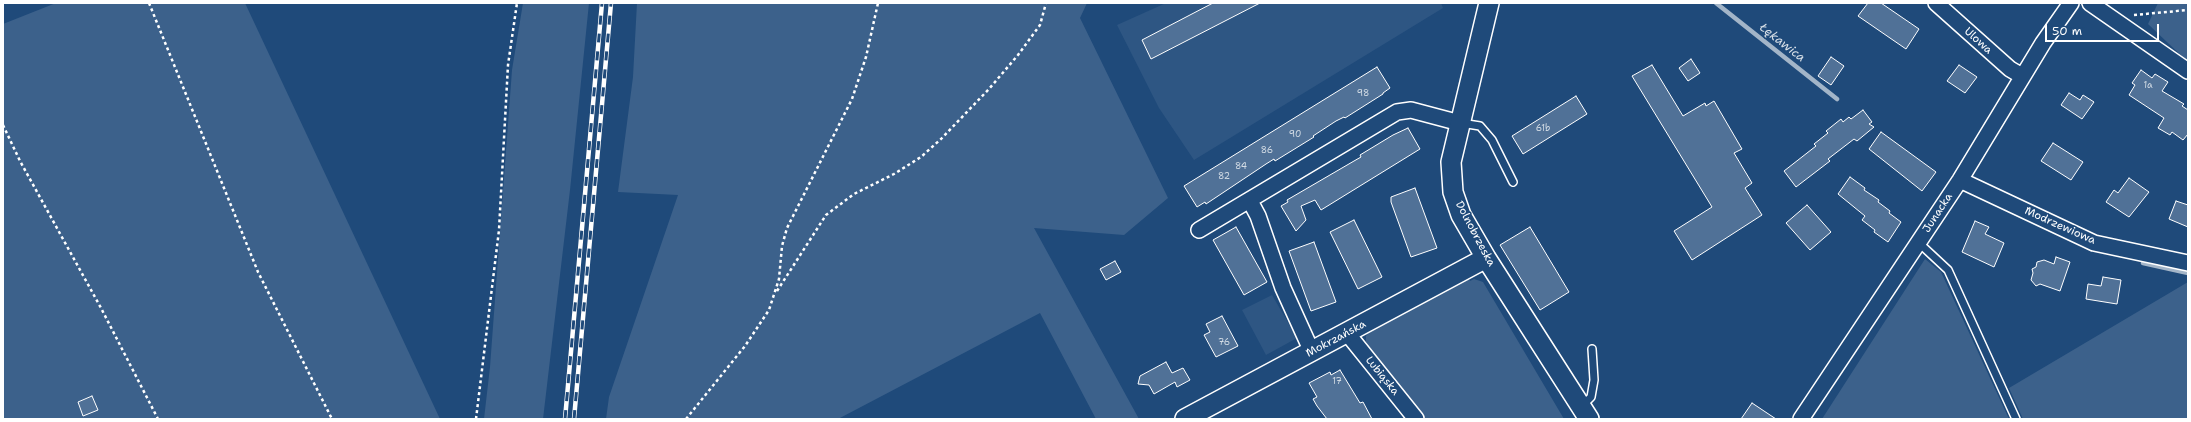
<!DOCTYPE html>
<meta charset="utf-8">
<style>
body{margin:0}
#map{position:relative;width:2191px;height:422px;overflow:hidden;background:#1f4a7a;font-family:"Shantell Sans",sans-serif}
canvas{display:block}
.frame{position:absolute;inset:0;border:4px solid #fff;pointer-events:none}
.scale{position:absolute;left:2045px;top:24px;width:114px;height:18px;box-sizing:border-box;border:2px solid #fff;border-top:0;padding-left:5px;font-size:12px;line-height:14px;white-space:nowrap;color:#fff;-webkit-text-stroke:3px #1f4a7a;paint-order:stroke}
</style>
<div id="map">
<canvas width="2191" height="422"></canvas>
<div class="frame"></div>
<div class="scale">50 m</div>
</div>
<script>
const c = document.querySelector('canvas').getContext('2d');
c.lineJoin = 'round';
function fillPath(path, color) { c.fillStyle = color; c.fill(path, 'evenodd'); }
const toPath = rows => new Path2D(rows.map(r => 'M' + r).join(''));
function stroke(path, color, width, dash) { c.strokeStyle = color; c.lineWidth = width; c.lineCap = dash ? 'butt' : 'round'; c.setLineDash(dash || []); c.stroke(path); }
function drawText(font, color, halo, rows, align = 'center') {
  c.font = font + ' "Shantell Sans",sans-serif'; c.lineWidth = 3; c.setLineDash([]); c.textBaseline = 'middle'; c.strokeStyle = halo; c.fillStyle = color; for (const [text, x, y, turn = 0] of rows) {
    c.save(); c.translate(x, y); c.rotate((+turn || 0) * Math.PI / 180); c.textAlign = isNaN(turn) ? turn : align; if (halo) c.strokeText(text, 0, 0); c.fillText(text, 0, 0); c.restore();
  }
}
fillPath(toPath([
 [1166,3,1441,3,1443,8,1194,160,1159,108,1117,25],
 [1272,295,1297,338,1266,355,1242,310]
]), '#2e5683');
fillPath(toPath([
 [56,3,245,3,440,419,3,419,3,24],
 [523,3,589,3,570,190,543,419,484,419,490,367,512,70],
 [637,3,1087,3,1080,18,1168,198,1124,235,1034,228,1139,419,1096,419,1040,313,838,419,606,419,609,397,678,195,618,192,633,77],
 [2158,3,2188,3,2188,62,2148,24],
 [1925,259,1941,272,2009,419,1822,419],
 [1466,275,1470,281,1474,279,1483,282,1564,419,1425,419,1369,348,1366,342,1366,336,1371,329],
 [2188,282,2188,419,2023,419,2009,388]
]), '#3c618b');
stroke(toPath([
 [1716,3,1837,99],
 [2143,263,2188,273]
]), '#a3b5c8', 4.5);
const building = toPath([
 [1213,3,1260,3,1151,59,1142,40,1213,3],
 [1868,3,1881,3,1919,29,1906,49,1858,16,1868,3],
 [1831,57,1844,66,1831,85,1818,76,1831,57],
 [1691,59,1700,73,1688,81,1679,68,1691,59],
 [1652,65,1683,116,1705,103,1706,106,1714,101,1742,149,1734,153,1752,183,1745,188,1762,215,1692,260,1674,231,1712,207,1632,76,1652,65],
 [1959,65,1977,77,1965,93,1947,81,1959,65],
 [1377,67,1390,88,1383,93,1383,94,1345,118,1344,117,1336,121,1313,136,1314,137,1275,161,1274,159,1266,164,1206,204,1205,202,1197,207,1184,186,1377,67],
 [2141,70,2152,78,2155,74,2168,82,2162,91,2184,104,2182,106,2188,110,2188,134,2183,140,2172,132,2170,135,2158,128,2164,118,2129,95,2135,85,2132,83,2141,70],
 [2069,93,2080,100,2083,95,2094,102,2082,119,2061,105,2069,93],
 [1576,96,1587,114,1523,154,1512,136,1576,96],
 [1863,110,1872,122,1869,124,1874,127,1857,141,1854,139,1828,159,1830,161,1796,187,1784,171,1816,146,1814,144,1828,133,1826,131,1841,119,1843,122,1849,117,1851,119,1863,110],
 [1408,128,1420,149,1321,210,1315,200,1301,206,1306,220,1296,231,1281,206,1288,202,1287,200,1354,161,1361,157,1360,155,1393,135,1408,128],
 [1881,132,1936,172,1922,191,1869,149,1881,132],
 [2053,143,2083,162,2071,180,2041,161,2053,143],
 [1850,177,1865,188,1864,190,1879,200,1878,202,1890,211,1889,213,1901,222,1888,242,1874,232,1875,230,1862,220,1865,216,1838,194,1850,177],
 [2129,178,2149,192,2129,217,2106,202,2114,190,2118,193,2129,178],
 [1415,188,1437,248,1411,257,1391,202,1391,197,1415,188],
 [2176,201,2188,205,2188,227,2169,219,2176,201],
 [1807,205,1831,232,1810,250,1786,223,1807,205],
 [1354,220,1382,277,1358,289,1330,232,1354,220],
 [1975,221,1989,227,1985,234,2004,243,1994,267,1962,252,1975,221],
 [1236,227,1267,282,1244,295,1213,240,1236,227],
 [1530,227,1569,292,1540,310,1500,245,1530,227],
 [1314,242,1336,302,1311,311,1289,251,1314,242],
 [2056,257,2070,262,2060,291,2040,284,2036,286,2031,280,2033,273,2032,269,2036,267,2037,262,2044,260,2054,264,2056,257],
 [1115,261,1121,272,1106,280,1100,269,1115,261],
 [2103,277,2121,280,2117,304,2086,299,2088,284,2101,286,2103,277],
 [1222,316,1238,346,1216,357,1204,335,1210,332,1206,324,1222,316],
 [1166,362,1172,373,1183,368,1190,380,1177,387,1175,382,1154,394,1149,385,1138,384,1140,376,1166,362],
 [1340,370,1360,403,1363,402,1372,419,1327,419,1317,406,1313,399,1317,397,1309,383,1330,372,1331,375,1340,370],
 [92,396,98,410,83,416,78,402,92,396],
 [1752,403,1776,419,1741,419,1752,403]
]);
fillPath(building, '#507197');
stroke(building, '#fff', 1);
const service = toPath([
 [1461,123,1480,126,1492,140,1513,182],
 [1919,243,1948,270,2016,419],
 [1581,407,1591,397,1594,380,1592,349]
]);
const minor = toPath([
 [1936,3,2010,69,2022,76],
 [2090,3,2188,71],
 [1960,180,2094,243,2188,263],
 [1250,201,1258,216,1283,288,1312,352],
 [1199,230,1397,112,1411,110,1460,123],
 [1347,333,1416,419],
 [1801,419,1960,180,2043,43,2071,3]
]);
const tertiary = toPath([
 [1489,3,1451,162,1453,192,1461,215,1486,258,1589,419],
 [1185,419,1486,258]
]);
stroke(service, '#fff', 10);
stroke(minor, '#fff', 18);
stroke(tertiary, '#fff', 22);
stroke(toPath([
 [149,3,258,272,332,419],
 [2134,15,2188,10],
 [3,125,20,161,101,308,158,419],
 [777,291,826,215,854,194,894,174,921,157,941,139,989,89,1018,55,1040,25,1046,3],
 [476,419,499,230,508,65,517,3],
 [686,419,745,346,769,310,779,279,782,246,787,228,852,99,866,57,878,3]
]), '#fff', 2.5, [3, 3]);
stroke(service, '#1f4a7a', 7);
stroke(minor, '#1f4a7a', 15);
stroke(tertiary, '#1f4a7a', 19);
const rail = toPath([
 [565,419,602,3],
 [574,419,611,3]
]);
stroke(rail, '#fff', 4.5);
stroke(rail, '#1f4a7a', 3, [9]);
drawText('9px', '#d3dce5', null, [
 ["1a",2148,86],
 ["98",1363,94],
 ["61b",1543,129],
 ["90",1295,135],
 ["86",1267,151],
 ["84",1241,167],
 ["82",1224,177],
 ["76",1224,343],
 ["17",1337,382]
]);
drawText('11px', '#fff', '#1f4a7a', [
 ["Ulowa",1978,41,42],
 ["Junacka",1938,213,-57],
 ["Modrzewiowa",2060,226,24],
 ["Dolnobrzeska",1475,234,62],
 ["Mokrzańska",1336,339,-28],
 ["Lubiąska",1382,376,51]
]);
drawText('italic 12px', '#d8e0e8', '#1f4a7a', [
 ["Łękawica",1782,43,38]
]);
</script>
